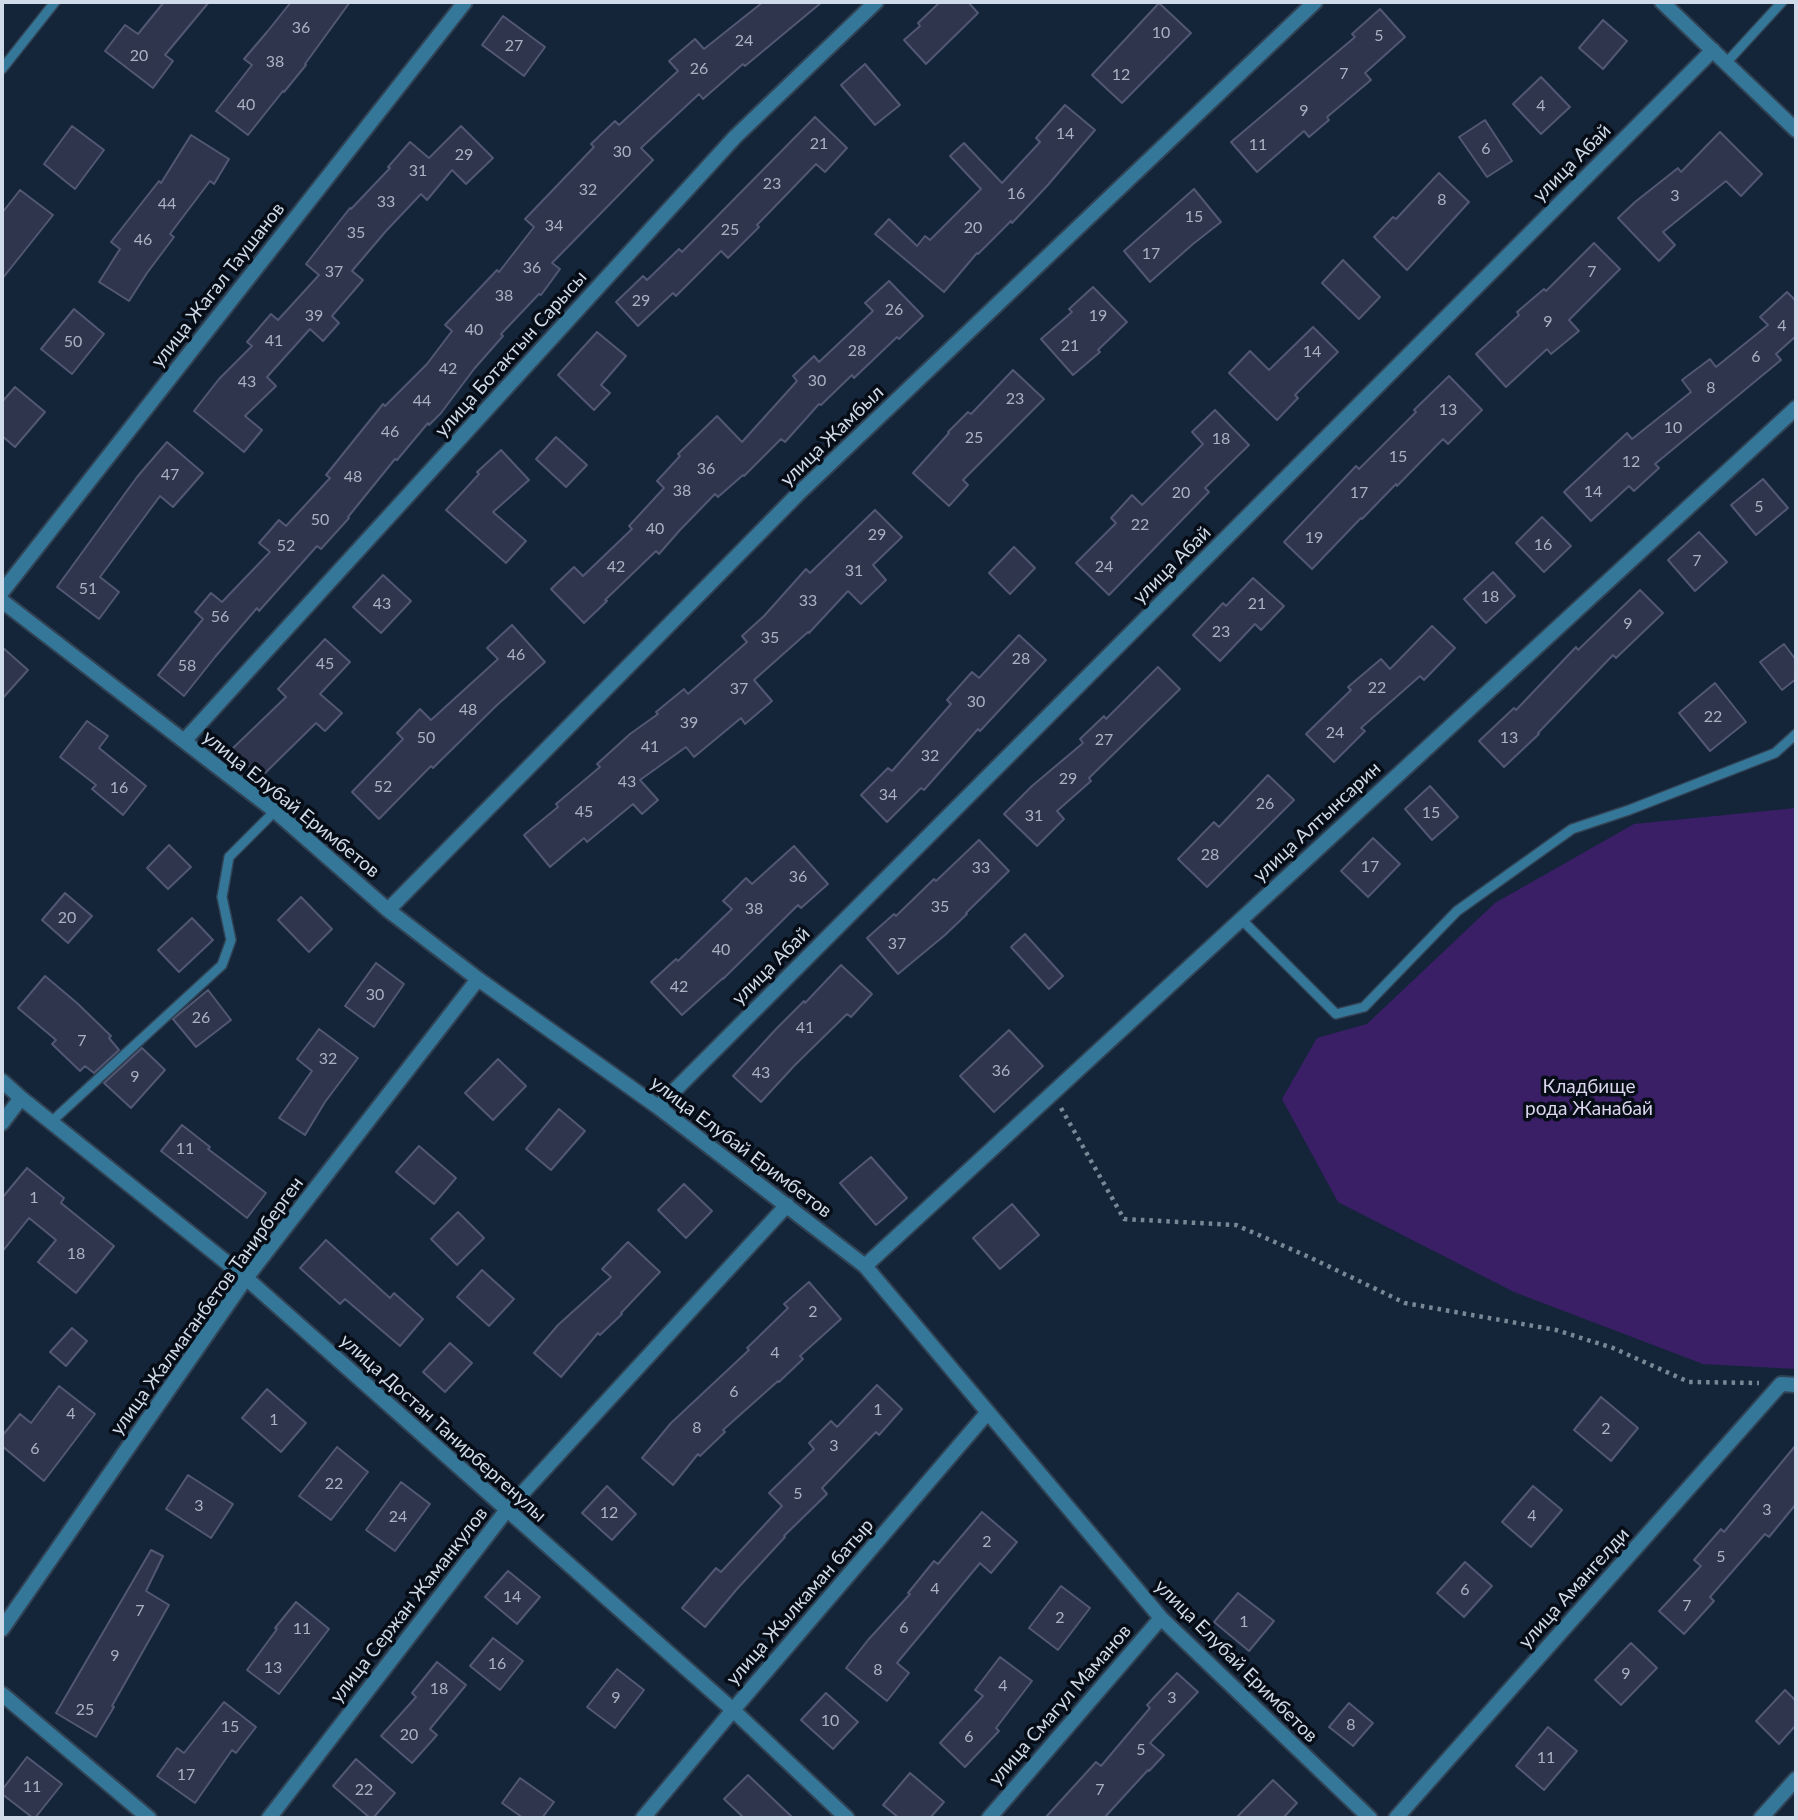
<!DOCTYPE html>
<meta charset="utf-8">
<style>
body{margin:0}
#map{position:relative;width:1798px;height:1820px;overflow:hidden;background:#142539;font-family:Lato,sans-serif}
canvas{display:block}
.frame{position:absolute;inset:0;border:4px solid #d0dbe9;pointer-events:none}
</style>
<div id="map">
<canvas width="1798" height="1820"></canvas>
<div class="frame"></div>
</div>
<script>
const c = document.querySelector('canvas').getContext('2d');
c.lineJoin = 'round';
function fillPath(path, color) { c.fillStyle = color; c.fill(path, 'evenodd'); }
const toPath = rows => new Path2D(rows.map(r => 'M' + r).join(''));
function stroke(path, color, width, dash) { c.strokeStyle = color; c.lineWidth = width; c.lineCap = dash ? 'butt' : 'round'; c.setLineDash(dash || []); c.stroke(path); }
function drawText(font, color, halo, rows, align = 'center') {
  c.font = font + ' Lato,sans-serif'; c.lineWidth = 7; c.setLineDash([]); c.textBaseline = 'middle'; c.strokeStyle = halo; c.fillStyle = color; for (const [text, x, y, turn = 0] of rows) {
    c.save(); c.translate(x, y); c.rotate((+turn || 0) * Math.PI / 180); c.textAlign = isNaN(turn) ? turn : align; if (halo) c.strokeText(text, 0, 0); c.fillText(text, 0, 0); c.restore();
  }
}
fillPath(toPath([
 [1796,808,1796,1369,1703,1364,1514,1292,1338,1202,1282,1099,1317,1038,1367,1024,1495,903,1634,824]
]), '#3a1f67');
const building = toPath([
 [164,2,209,2,165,55,173,61,153,88,105,51,125,25,138,34,164,2],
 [291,2,350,2,305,64,306,65,284,92,283,91,248,135,216,111,252,65,244,59,267,32,291,2],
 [763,2,822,2,745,66,743,64,703,99,699,94,641,148,653,160,552,263,560,269,541,295,539,294,501,334,503,336,474,369,441,413,429,425,428,423,397,460,395,459,348,517,349,518,321,549,317,546,259,611,257,608,215,657,184,696,158,675,203,619,195,612,211,593,222,602,270,552,259,543,279,520,286,526,330,478,326,475,383,404,385,406,427,364,452,331,445,325,497,270,499,272,534,227,525,219,594,147,591,144,615,121,619,125,678,71,669,61,695,39,704,49,763,2],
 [940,2,968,2,978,13,926,64,904,40,920,26,918,23,940,2],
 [1159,3,1191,33,1122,103,1092,75,1159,3],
 [1380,9,1405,37,1365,73,1371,80,1327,117,1329,120,1309,137,1304,131,1257,172,1231,142,1355,37,1352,34,1380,9],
 [503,16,545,47,524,76,482,45,503,16],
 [1603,20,1627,41,1603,69,1579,48,1603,20],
 [865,64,900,105,875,125,841,85,865,64],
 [1541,77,1570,107,1541,134,1513,104,1541,77],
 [1065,105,1095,130,1047,186,1012,223,1011,221,978,254,977,253,944,292,875,234,889,219,917,246,925,236,930,240,981,189,950,156,964,143,1002,183,1040,142,1036,138,1065,105],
 [815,117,847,148,825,172,816,164,757,225,759,227,728,258,721,251,676,296,673,293,638,326,616,302,643,276,647,280,679,249,682,252,815,117],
 [1485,120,1512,161,1487,177,1459,137,1485,120],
 [72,126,104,150,75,189,44,164,72,126],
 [461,126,493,158,466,184,452,170,427,200,421,194,386,231,352,271,363,280,332,316,339,323,323,341,310,329,267,377,276,386,245,416,262,430,244,452,194,411,219,379,252,346,247,342,271,314,278,320,319,275,306,264,350,208,351,209,390,168,388,167,410,142,429,158,461,126],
 [1720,132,1762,174,1741,196,1726,181,1663,232,1675,245,1659,261,1618,218,1635,202,1678,168,1681,172,1720,132],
 [191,135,229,159,214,184,210,181,170,234,174,237,147,273,129,301,99,282,120,249,111,242,159,181,161,183,191,135],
 [1439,173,1469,202,1407,270,1374,237,1393,217,1396,219,1439,173],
 [1194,189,1221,222,1193,244,1150,282,1124,251,1194,189],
 [20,190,53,215,2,279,2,213,20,190],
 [1594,243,1620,269,1569,320,1579,331,1551,354,1547,349,1506,387,1476,354,1519,315,1517,312,1544,289,1546,291,1594,243],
 [1343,260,1380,297,1359,319,1322,283,1343,260],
 [889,281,923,316,899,339,897,337,854,378,852,375,821,405,819,404,785,442,781,439,744,476,743,475,718,497,715,494,680,530,659,554,656,551,605,600,607,601,584,623,551,589,574,567,583,576,632,529,629,526,664,488,657,481,680,456,678,454,717,416,742,442,797,381,793,376,814,356,819,362,873,311,865,303,889,281],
 [1093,287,1127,322,1098,350,1100,352,1073,375,1041,339,1072,312,1069,309,1093,287],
 [1787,292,1796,301,1796,336,1776,354,1781,360,1655,464,1659,468,1634,491,1629,486,1591,521,1564,492,1627,433,1632,439,1691,392,1682,380,1710,359,1716,367,1768,325,1760,317,1787,292],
 [74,309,104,334,72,374,41,349,74,309],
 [1313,327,1338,352,1295,395,1298,398,1277,420,1229,373,1250,351,1269,370,1313,327],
 [597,332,626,356,601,385,610,393,594,410,558,375,597,332],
 [1013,370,1044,399,963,480,968,485,949,506,913,473,949,433,948,432,968,412,971,414,1013,370],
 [1449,376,1482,410,1448,444,1443,439,1397,486,1396,484,1362,519,1361,518,1312,569,1284,542,1356,466,1359,469,1416,412,1414,410,1449,376],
 [15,387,45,412,15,447,2,436,2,402,15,387],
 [1215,410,1249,445,1205,488,1209,492,1109,595,1076,563,1116,523,1111,518,1132,495,1142,505,1203,444,1192,432,1215,410],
 [556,437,587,465,566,487,536,459,556,437],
 [167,442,203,473,173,507,160,496,100,577,119,592,99,619,57,587,137,477,167,442],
 [501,450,529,480,493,512,526,541,506,563,446,510,479,474,477,472,501,450],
 [1763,479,1788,508,1756,535,1731,505,1763,479],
 [875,510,902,537,873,565,886,580,861,604,848,591,809,633,808,632,754,680,772,701,745,724,741,718,694,757,686,747,640,780,658,800,642,814,633,804,587,842,584,838,550,867,524,835,558,807,556,804,600,767,597,764,630,734,658,714,656,712,684,689,688,694,747,642,742,636,764,616,806,569,810,573,875,510],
 [1542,517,1571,546,1544,572,1516,543,1542,517],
 [1699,532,1727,562,1695,591,1668,560,1699,532],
 [1014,547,1035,568,1010,594,989,573,1014,547],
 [1493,572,1515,596,1486,623,1464,599,1493,572],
 [383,575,411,601,381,633,353,607,383,575],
 [1253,578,1284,606,1261,630,1255,624,1220,661,1193,635,1223,603,1226,606,1253,578],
 [1640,590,1663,613,1616,658,1613,655,1538,733,1539,734,1504,767,1479,741,1514,708,1516,710,1576,647,1578,650,1640,590],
 [512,625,545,662,496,706,433,768,431,766,379,819,352,792,403,739,397,733,420,709,431,720,498,659,487,648,512,625],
 [1432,626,1455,648,1424,680,1420,676,1361,728,1365,731,1334,762,1306,734,1351,690,1348,687,1381,659,1390,669,1432,626],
 [1019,635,1046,660,980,731,978,729,924,790,921,788,887,822,861,795,888,768,892,771,951,704,947,700,972,672,979,678,1019,635],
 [325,639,350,662,320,694,342,713,325,731,316,723,260,778,232,749,286,697,278,689,325,639],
 [1784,644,1796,660,1796,679,1782,690,1760,662,1784,644],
 [2,647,28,670,2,699,2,647],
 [1158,667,1180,689,1089,778,1091,781,1057,811,1064,819,1037,846,1004,814,1032,786,1083,743,1080,739,1104,716,1106,719,1158,667],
 [1715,683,1746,722,1710,751,1679,713,1715,683],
 [87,721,108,736,99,748,146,786,123,815,92,789,96,785,60,757,87,721],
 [1268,775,1294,800,1207,887,1178,859,1214,822,1219,827,1268,775],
 [1430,786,1458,817,1432,840,1405,809,1430,786],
 [1373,838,1400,864,1368,897,1341,871,1373,838],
 [979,840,1009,871,966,913,967,914,945,935,898,974,867,938,894,914,896,916,934,879,936,881,979,840],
 [169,845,191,867,168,889,147,868,169,845],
 [794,846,828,884,801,908,798,905,723,979,723,978,682,1015,651,982,676,959,678,961,732,909,723,901,746,878,752,884,794,846],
 [65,893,92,916,68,943,42,920,65,893],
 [301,897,332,929,309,952,278,920,301,897],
 [192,918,213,940,179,972,158,950,192,918],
 [1025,934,1063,976,1049,989,1011,947,1025,934],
 [376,963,404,984,374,1027,345,1006,376,963],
 [841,965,872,994,851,1017,847,1014,794,1066,761,1102,733,1076,777,1028,804,1001,805,1003,841,965],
 [45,976,77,1003,111,1036,109,1038,119,1050,94,1073,85,1066,80,1071,52,1044,56,1040,18,1008,45,976],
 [208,990,231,1020,196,1047,173,1019,208,990],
 [319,1029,358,1058,325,1102,305,1135,279,1118,312,1071,297,1059,319,1029],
 [1009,1030,1043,1066,994,1112,960,1076,1009,1030],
 [142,1048,165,1070,131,1108,104,1083,142,1048],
 [498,1059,526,1086,493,1120,465,1093,498,1059],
 [559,1109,585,1131,551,1170,526,1149,559,1109],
 [182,1125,210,1147,208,1149,266,1193,247,1218,161,1151,182,1125],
 [419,1146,456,1178,434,1204,396,1172,419,1146],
 [871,1157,907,1198,876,1225,840,1183,871,1157],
 [27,1168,64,1198,61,1203,114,1246,76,1293,38,1262,56,1240,29,1218,2,1252,2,1198,27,1168],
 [684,1184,712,1211,686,1238,658,1210,684,1184],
 [1012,1204,1039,1235,1000,1269,973,1238,1012,1204],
 [458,1212,484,1238,457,1265,431,1239,458,1212],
 [326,1240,390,1298,394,1293,423,1319,400,1346,345,1299,340,1304,300,1268,326,1240],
 [628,1242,660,1272,621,1313,622,1314,600,1335,598,1333,561,1377,534,1353,558,1325,611,1277,602,1269,628,1242],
 [482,1270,514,1299,489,1326,457,1297,482,1270],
 [809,1282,841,1319,800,1356,803,1359,779,1382,778,1381,723,1430,725,1432,700,1456,698,1454,673,1485,642,1458,671,1423,749,1350,747,1348,788,1308,784,1304,809,1282],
 [72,1328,87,1341,66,1366,50,1352,72,1328],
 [450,1343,472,1363,445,1392,423,1372,450,1343],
 [877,1385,902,1409,879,1435,876,1432,822,1488,827,1494,784,1536,785,1537,737,1589,705,1627,682,1608,716,1568,721,1572,782,1506,769,1493,814,1449,809,1443,831,1421,837,1427,877,1385],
 [59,1386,95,1414,44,1481,2,1446,2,1436,20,1414,31,1423,59,1386],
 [267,1389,306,1423,281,1452,242,1418,267,1389],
 [1601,1397,1638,1428,1611,1461,1574,1430,1601,1397],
 [1796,1445,1796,1504,1769,1537,1765,1534,1710,1597,1714,1601,1684,1634,1659,1611,1701,1566,1694,1560,1721,1529,1724,1532,1796,1445],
 [337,1447,368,1472,331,1520,299,1496,337,1447],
 [188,1475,233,1504,211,1538,166,1509,188,1475],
 [401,1482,430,1504,395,1551,366,1530,401,1482],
 [607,1486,636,1514,612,1540,582,1513,607,1486],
 [1533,1486,1562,1510,1531,1547,1502,1522,1533,1486],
 [982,1512,1017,1542,991,1573,980,1563,897,1663,909,1673,887,1701,846,1668,868,1640,910,1594,908,1593,934,1561,938,1564,982,1512],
 [151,1550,163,1556,146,1591,169,1605,112,1706,114,1707,96,1737,56,1713,151,1550],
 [1465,1562,1492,1586,1464,1617,1437,1593,1465,1562],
 [508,1571,540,1597,517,1624,485,1597,508,1571],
 [1061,1586,1090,1608,1058,1650,1029,1628,1061,1586],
 [1238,1593,1274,1621,1249,1651,1214,1622,1238,1593],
 [296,1602,329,1629,279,1694,247,1670,277,1629,275,1628,296,1602],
 [493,1638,523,1661,500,1690,470,1666,493,1638],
 [1631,1643,1657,1668,1621,1705,1595,1680,1631,1643],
 [1000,1657,1032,1681,996,1728,999,1731,965,1767,940,1743,983,1696,975,1690,1000,1657],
 [437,1662,466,1685,430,1729,437,1735,412,1763,381,1736,416,1697,412,1693,437,1662],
 [617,1669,644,1690,615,1728,587,1707,617,1669],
 [1177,1673,1198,1692,1150,1743,1164,1755,1149,1771,1148,1770,1104,1818,1045,1818,1096,1762,1101,1766,1150,1708,1147,1705,1177,1673],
 [1785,1690,1796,1701,1796,1725,1779,1744,1756,1721,1785,1690],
 [826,1693,858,1722,833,1749,801,1720,826,1693],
 [224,1702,256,1727,236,1753,232,1750,195,1803,157,1776,177,1748,184,1753,224,1702],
 [1349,1703,1373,1723,1353,1746,1329,1727,1349,1703],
 [1548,1727,1577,1751,1544,1790,1516,1766,1548,1727],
 [27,1757,62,1784,35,1818,33,1818,2,1794,2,1790,27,1757],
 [356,1759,395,1793,373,1818,370,1818,333,1786,356,1759],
 [910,1773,944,1802,930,1818,899,1818,883,1805,910,1773],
 [748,1775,793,1818,744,1818,724,1799,748,1775],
 [520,1778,554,1802,542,1818,523,1818,502,1803,520,1778],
 [1273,1780,1297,1803,1283,1818,1236,1818,1273,1780]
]);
fillPath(building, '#30354e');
stroke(building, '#525773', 2);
const lane = toPath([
 [1726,63,1782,2],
 [2,69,55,2],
 [1241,919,1336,1014,1364,1007,1457,911,1572,829,1629,810,1775,753,1796,734],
 [51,1122,222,965,231,940,222,897,229,857,275,811]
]);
const street = toPath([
 [1662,2,1796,130],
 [2,592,465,2],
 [2,601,275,811,388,910,478,979,658,1107,865,1266,1161,1618,1370,1818],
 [184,741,735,137,876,2],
 [388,910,798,494,1315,2],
 [2,1081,21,1098,246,1278,733,1710,847,1818],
 [658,1107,1713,50],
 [2,1123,21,1098],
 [865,1266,1796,408],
 [2,1629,246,1278,478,979],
 [2,1694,149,1818],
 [269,1818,506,1511,787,1205],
 [643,1818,733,1710,988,1412],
 [989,1818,1161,1618],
 [1396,1818,1781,1384,1796,1385],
 [1761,1818,1796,1779]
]);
stroke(lane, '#324255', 12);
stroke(street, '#324255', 18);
stroke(toPath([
 [1061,1108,1124,1219,1236,1225,1309,1257,1405,1303,1556,1330,1613,1348,1689,1382,1759,1383]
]), '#798797', 4.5, [3.5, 5]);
stroke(lane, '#347798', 9);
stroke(street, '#347798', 14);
drawText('16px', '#a8b2c2', null, [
 ["36",301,28],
 ["10",1161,33],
 ["5",1379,36],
 ["24",744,41],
 ["27",514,46],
 ["20",139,56],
 ["38",275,62],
 ["26",699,69],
 ["7",1344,74],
 ["12",1121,75],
 ["40",246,105],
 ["4",1541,106],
 ["9",1304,111],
 ["14",1065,134],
 ["21",819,144],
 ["11",1258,145],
 ["6",1486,149],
 ["30",622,152],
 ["29",464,155],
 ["31",418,171],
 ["23",772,184],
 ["32",588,190],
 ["16",1016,194],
 ["3",1675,196],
 ["8",1442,200],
 ["33",386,202],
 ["44",167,204],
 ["15",1194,217],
 ["34",554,226],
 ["20",973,228],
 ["25",730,230],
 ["35",356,233],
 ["46",143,240],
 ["17",1151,254],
 ["36",532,268],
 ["37",334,272],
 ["7",1592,272],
 ["38",504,296],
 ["29",641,301],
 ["26",894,310],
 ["39",314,316],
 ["19",1098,316],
 ["9",1548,322],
 ["4",1782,326],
 ["40",474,330],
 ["41",274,341],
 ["50",73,342],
 ["21",1070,346],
 ["28",857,351],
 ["14",1312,352],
 ["6",1756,357],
 ["42",448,369],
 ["30",817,381],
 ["43",247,382],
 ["8",1711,388],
 ["23",1015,399],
 ["44",422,401],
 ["13",1448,410],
 ["10",1673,428],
 ["46",390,432],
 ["25",974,438],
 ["18",1221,439],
 ["15",1398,457],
 ["12",1631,462],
 ["36",706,469],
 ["47",170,475],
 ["48",353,477],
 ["38",682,491],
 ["14",1593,492],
 ["20",1181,493],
 ["17",1359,493],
 ["5",1759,507],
 ["50",320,520],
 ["22",1140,525],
 ["40",655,529],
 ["29",877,535],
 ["19",1314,538],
 ["16",1543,545],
 ["52",286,546],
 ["7",1697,561],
 ["42",616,567],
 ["24",1104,567],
 ["31",854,571],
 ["51",88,589],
 ["18",1490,597],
 ["33",808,601],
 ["43",382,604],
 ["21",1257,604],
 ["56",220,617],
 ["9",1628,624],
 ["23",1221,632],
 ["35",770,638],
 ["46",516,655],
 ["28",1021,659],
 ["45",325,664],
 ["58",187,666],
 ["22",1377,688],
 ["37",739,689],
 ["30",976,702],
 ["48",468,710],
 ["22",1713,717],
 ["39",689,723],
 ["24",1335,733],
 ["50",426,738],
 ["13",1509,738],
 ["27",1104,740],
 ["41",650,747],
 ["32",930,756],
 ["29",1068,779],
 ["43",627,782],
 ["52",383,787],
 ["16",119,788],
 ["34",888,795],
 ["26",1265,804],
 ["45",584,812],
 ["15",1431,813],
 ["31",1034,816],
 ["28",1210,855],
 ["17",1370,867],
 ["33",981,868],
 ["36",798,877],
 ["35",940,907],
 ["38",754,909],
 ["20",67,918],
 ["37",897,944],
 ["40",721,950],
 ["42",679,987],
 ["30",375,995],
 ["26",201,1018],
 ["41",805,1028],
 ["7",82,1041],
 ["32",328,1059],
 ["36",1001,1071],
 ["43",761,1073],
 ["9",135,1077],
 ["11",185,1149],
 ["1",34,1198],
 ["18",76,1254],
 ["2",813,1312],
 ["4",775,1353],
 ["6",734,1392],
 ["1",878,1410],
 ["4",71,1414],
 ["1",274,1420],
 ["8",697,1428],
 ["2",1606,1429],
 ["3",834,1446],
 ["6",35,1449],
 ["22",334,1484],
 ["5",798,1494],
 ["3",199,1506],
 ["3",1767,1510],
 ["12",609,1513],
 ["4",1532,1516],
 ["24",398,1517],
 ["2",987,1542],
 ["5",1721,1557],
 ["4",935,1589],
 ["6",1465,1590],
 ["14",512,1597],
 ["7",1687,1606],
 ["7",140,1611],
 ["2",1060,1618],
 ["1",1244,1622],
 ["6",904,1628],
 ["11",302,1629],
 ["9",115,1656],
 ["16",497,1664],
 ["13",273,1668],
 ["8",878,1670],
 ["9",1626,1674],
 ["4",1003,1686],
 ["18",439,1689],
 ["9",616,1698],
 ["3",1172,1698],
 ["25",85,1710],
 ["10",830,1721],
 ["8",1351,1725],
 ["15",230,1727],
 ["20",409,1735],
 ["6",969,1737],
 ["5",1141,1750],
 ["11",1546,1758],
 ["17",186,1775],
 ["11",32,1787],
 ["22",364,1790],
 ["7",1100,1790]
]);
drawText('19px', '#d0dbe9', '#070d17', [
 ["улица Абай",1572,163,-45],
 ["улица Жагал Таушанов",218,285,-52],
 ["улица Ботактын Сарысы",511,354,-48],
 ["улица Жамбыл",832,436,-44],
 ["улица Абай",1172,565,-45],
 ["улица Елубай Еримбетов",291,804,39],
 ["улица Алтынсарин",1317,822,-43],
 ["улица Абай",771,966,-45],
 ["улица Елубай Еримбетов",741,1147,37],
 ["улица Жалмаганбетов Танирберген",207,1306,-54],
 ["улица Достан Танирбергенулы",443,1428,42],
 ["улица Амангелди",1574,1588,-48],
 ["улица Жылкаман батыр",800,1602,-49],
 ["улица Сержан Жаманкулов",409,1605,-52],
 ["улица Елубай Еримбетов",1236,1661,45],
 ["улица Смагул Маманов",1060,1705,-49]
]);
drawText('19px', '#dbd6ed', '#070d17', [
 ["Кладбище",1589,1087],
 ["рода Жанабай",1589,1109]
]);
</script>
